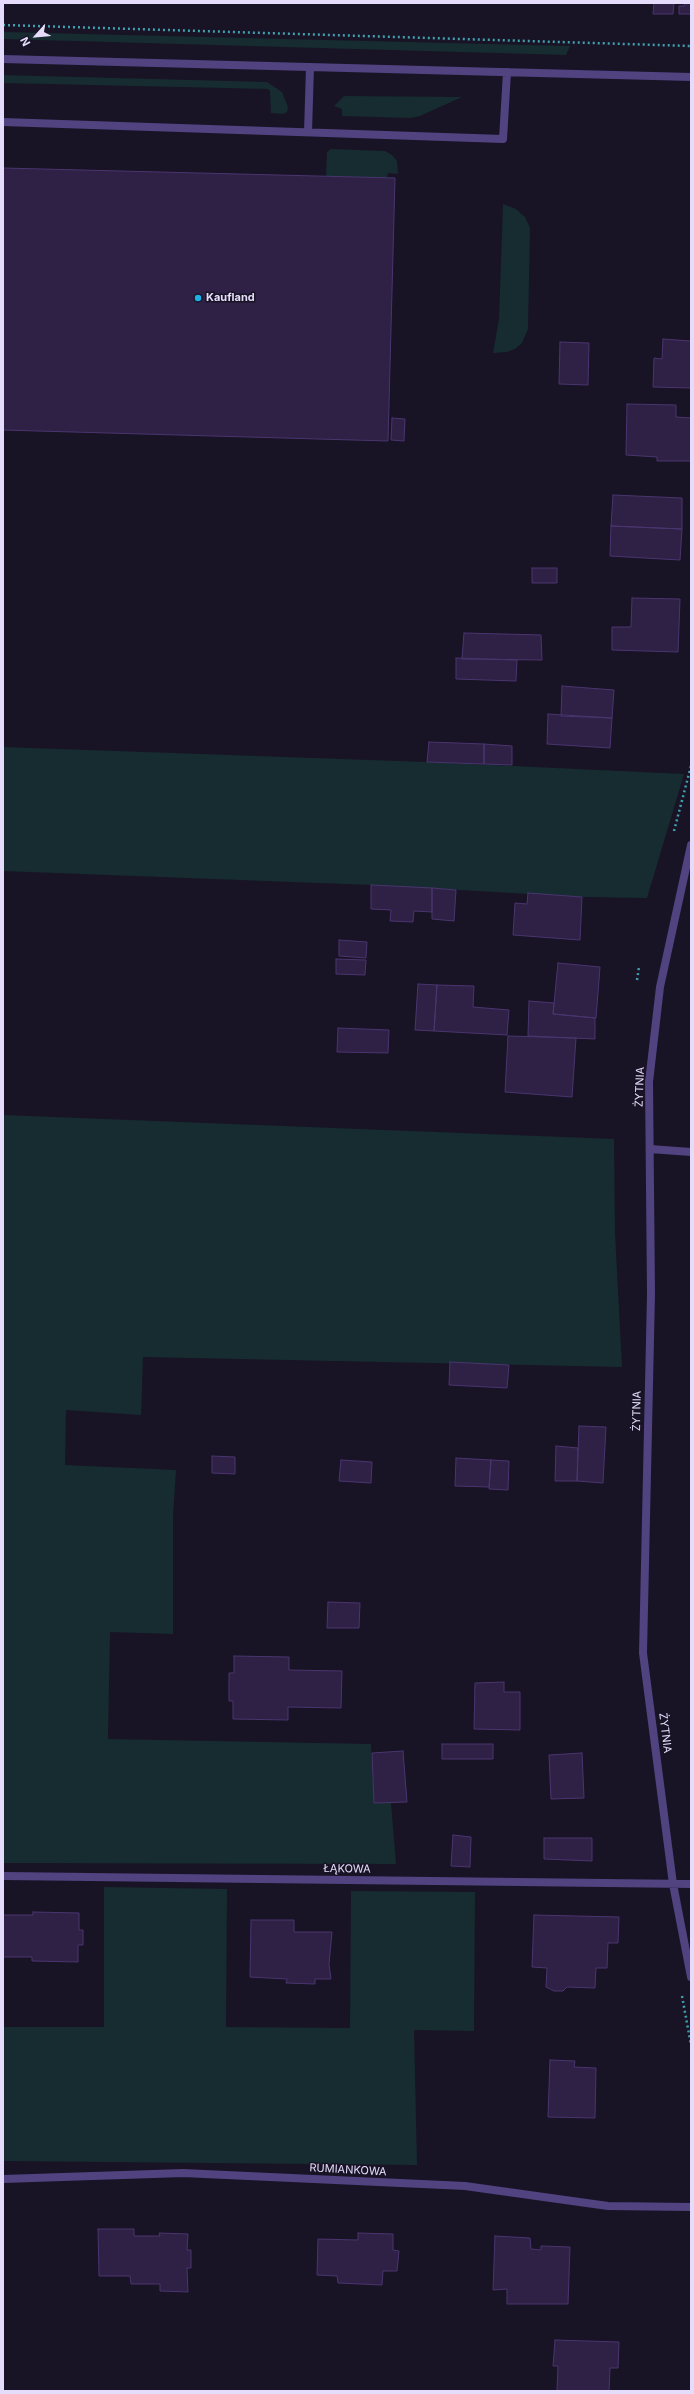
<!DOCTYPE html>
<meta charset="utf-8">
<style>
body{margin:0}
#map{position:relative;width:694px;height:2394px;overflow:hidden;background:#191326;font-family:Inter,sans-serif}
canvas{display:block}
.frame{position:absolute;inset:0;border:4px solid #e5dcfb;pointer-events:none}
.north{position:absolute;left:16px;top:16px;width:40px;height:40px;-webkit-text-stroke:3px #191326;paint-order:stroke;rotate:243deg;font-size:11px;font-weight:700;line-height:16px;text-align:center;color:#e5dcfb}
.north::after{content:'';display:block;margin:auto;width:14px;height:18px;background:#e5dcfb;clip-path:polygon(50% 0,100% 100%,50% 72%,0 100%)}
</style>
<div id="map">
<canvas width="694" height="2394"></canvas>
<div class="frame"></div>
<div class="north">N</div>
</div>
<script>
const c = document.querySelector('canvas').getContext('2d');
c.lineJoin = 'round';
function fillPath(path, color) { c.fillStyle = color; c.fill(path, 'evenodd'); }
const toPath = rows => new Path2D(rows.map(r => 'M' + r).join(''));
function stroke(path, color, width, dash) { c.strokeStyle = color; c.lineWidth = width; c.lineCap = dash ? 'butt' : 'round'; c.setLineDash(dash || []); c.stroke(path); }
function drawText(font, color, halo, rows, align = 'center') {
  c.font = font + ' Inter,sans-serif'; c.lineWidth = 3; c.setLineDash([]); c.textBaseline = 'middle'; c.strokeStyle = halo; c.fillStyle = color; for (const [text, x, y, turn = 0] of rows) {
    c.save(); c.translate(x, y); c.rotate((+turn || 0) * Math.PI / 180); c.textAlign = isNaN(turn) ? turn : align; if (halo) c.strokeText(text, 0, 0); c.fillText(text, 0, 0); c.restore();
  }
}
fillPath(toPath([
 [3,32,570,46,566,55,3,39],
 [3,75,267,82,282,92,288,107,287,112,283,114,271,113,270,91,268,89,3,83],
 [344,96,462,97,420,116,410,118,342,116,342,109,334,106],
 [331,149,385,151,392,155,397,161,398,174,388,173,387,178,326,176,327,152],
 [503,204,516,209,525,217,530,228,528,329,522,343,515,349,507,352,493,353,499,319],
 [3,747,427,762,684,774,647,898,582,897,371,885,3,871],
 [3,1115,614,1139,615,1233,622,1367,143,1357,141,1415,66,1410,65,1465,176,1470,173,1516,173,1634,110,1632,108,1739,371,1744,374,1802,391,1803,396,1864,3,1863],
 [104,1887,227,1889,226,2027,350,2028,351,1891,475,1892,474,2031,414,2030,417,2165,3,2161,3,2027,104,2027]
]), '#162c30');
const building = toPath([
 [654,3,674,3,673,14,653,14,654,3],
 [685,3,691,3,691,14,679,14,679,6,684,6,685,3],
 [3,168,395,178,388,441,3,430,3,168],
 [663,339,691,341,691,388,653,387,654,358,662,359,663,339],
 [560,342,589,343,588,385,559,384,560,342],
 [627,404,676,405,676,417,691,418,691,461,657,461,657,457,626,455,627,404],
 [392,418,405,419,404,441,391,440,392,418],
 [613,495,682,498,682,529,611,526,613,495],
 [611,526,682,529,680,560,610,556,611,526],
 [532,568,557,568,557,583,532,583,532,568],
 [632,598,680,599,678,652,612,650,612,627,631,627,632,598],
 [464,633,541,635,542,660,462,659,464,633],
 [456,658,517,660,516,681,456,679,456,658],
 [562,686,614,690,612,718,561,716,562,686],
 [548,714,612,718,610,748,547,744,548,714],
 [429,742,484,744,484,764,427,762,429,742],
 [484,744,512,746,512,765,484,764,484,744],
 [371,885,432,888,432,912,414,911,413,922,390,921,391,910,371,909,371,885],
 [432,888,456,890,454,921,432,919,432,888],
 [528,893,582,897,580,940,513,935,515,903,527,904,528,893],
 [339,940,367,942,366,958,339,956,339,940],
 [336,959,366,960,365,975,336,974,336,959],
 [558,963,600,967,596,1018,553,1014,558,963],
 [418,984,437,985,434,1031,415,1030,418,984],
 [437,985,474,986,473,1007,509,1010,507,1035,434,1031,437,985],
 [529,1001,554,1003,553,1014,595,1018,595,1039,528,1036,529,1001],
 [338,1028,389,1030,388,1053,337,1052,338,1028],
 [508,1036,576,1038,572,1097,505,1092,508,1036],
 [450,1362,509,1365,507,1388,449,1385,450,1362],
 [579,1426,606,1427,603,1483,577,1481,579,1426],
 [556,1446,578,1448,577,1481,555,1481,556,1446],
 [212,1456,235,1457,235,1474,212,1473,212,1456],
 [456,1458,491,1460,489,1487,455,1486,456,1458],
 [341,1460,372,1462,371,1483,339,1481,341,1460],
 [491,1460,509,1461,508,1490,489,1489,491,1460],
 [328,1602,360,1603,359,1628,327,1628,328,1602],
 [234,1656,289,1657,289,1670,342,1671,341,1708,288,1707,288,1720,233,1719,233,1701,229,1701,229,1673,234,1673,234,1656],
 [504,1682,504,1692,520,1692,520,1730,474,1729,475,1683,504,1682],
 [442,1744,493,1744,493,1759,442,1759,442,1744],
 [403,1751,407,1802,374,1803,372,1753,403,1751],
 [582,1753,584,1798,551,1799,549,1755,582,1753],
 [453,1835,471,1837,470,1867,451,1866,453,1835],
 [544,1838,592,1838,592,1861,544,1859,544,1838],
 [33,1912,79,1913,79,1930,83,1930,83,1945,78,1945,78,1962,32,1961,32,1957,3,1957,3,1915,33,1915,33,1912],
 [534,1915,619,1917,618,1943,608,1943,607,1968,596,1968,595,1988,567,1987,563,1991,554,1991,546,1987,547,1968,532,1967,534,1915],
 [251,1920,294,1920,294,1932,332,1932,329,1964,331,1979,315,1979,315,1984,286,1983,287,1979,250,1977,251,1920],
 [550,2060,575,2061,574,2067,596,2068,595,2118,548,2117,550,2060],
 [98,2229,134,2229,134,2236,160,2236,159,2233,188,2234,187,2250,191,2250,191,2268,187,2268,188,2292,160,2291,160,2284,131,2284,130,2276,99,2276,98,2229],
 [358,2233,393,2234,393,2250,399,2251,397,2271,383,2271,382,2285,338,2283,337,2276,317,2275,318,2239,358,2240,358,2233],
 [495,2236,530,2238,531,2249,541,2250,541,2246,570,2247,568,2304,507,2304,507,2289,493,2290,495,2236],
 [555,2340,619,2342,618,2368,610,2368,609,2391,557,2391,558,2366,553,2366,555,2340]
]);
fillPath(building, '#2e2145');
stroke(building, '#4a356f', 1);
stroke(toPath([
 [3,25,691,46],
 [674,831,691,766],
 [637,980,639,967],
 [682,1996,691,2045]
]), '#3ea1ad', 2.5, [2, 3]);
stroke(toPath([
 [3,59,691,77],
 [3,122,503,139,507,72],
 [308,132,310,67]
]), '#504380', 8);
stroke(toPath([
 [691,845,660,987,649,1082,651,1294,643,1653,673,1884,691,1977],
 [650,1149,691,1152],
 [3,1876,691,1884],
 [3,2179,183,2173,465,2186,608,2206,691,2207]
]), '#504380', 8);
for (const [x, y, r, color] of [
 [198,298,4,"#1db0e6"]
]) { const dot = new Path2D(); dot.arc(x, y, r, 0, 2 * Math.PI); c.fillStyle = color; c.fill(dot); stroke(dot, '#191326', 1.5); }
drawText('bold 11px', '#e5dcfb', '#191326', [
 ["Kaufland",206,298]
], 'left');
drawText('11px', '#e5dcfb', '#191326', [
 ["ŻYTNIA",640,1087,-88],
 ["ŻYTNIA",637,1411,-89],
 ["ŻYTNIA",665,1733,83],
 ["ŁĄKOWA",347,1869,1],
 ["RUMIANKOWA",348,2170,3]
]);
</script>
